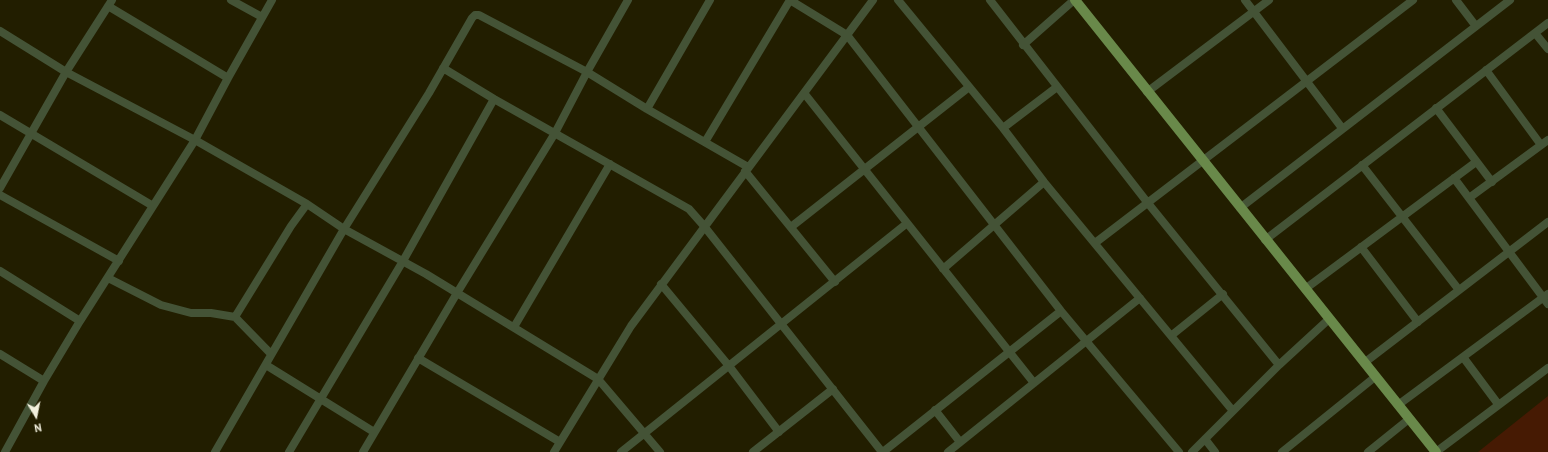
<!DOCTYPE html>
<style>
body{margin:0}
#map{position:relative;width:1548px;height:452px;overflow:hidden;background:#221e00;font-family:"PT Sans",sans-serif}
canvas{display:block}
.north{position:absolute;left:16px;top:396px;width:40px;height:40px;-webkit-text-stroke:3px #221e00;paint-order:stroke;rotate:170deg;font-size:11px;font-weight:700;line-height:16px;text-align:center;color:#f1efdd}
.north::after{content:'';display:block;margin:auto;width:14px;height:18px;background:#f1efdd;clip-path:polygon(50% 0,100% 100%,50% 72%,0 100%)}
</style>
<div id="map">
<canvas width="1548" height="452"></canvas>
<div class="north">N</div>
</div>
<script>
const c = document.querySelector('canvas').getContext('2d');
c.lineJoin = 'round';
function fillPath(path, color) { c.fillStyle = color; c.fill(path, 'evenodd'); }
const toPath = rows => new Path2D(rows.map(r => 'M' + r).join(''));
function stroke(path, color, width, dash) { c.strokeStyle = color; c.lineWidth = width; c.lineCap = dash ? 'butt' : 'round'; c.setLineDash(dash || []); c.stroke(path); }
fillPath(toPath([
 [1548,396,1548,452,1478,452]
]), '#461a03');
stroke(toPath([
 [231,0,262,17],
 [898,0,1003,128,1044,182,1233,411],
 [990,0,1147,202,1279,365],
 [1245,0,1342,128],
 [1456,0,1475,25],
 [108,6,228,78],
 [0,31,66,72,195,140,307,204,344,229,426,274,598,379,660,452],
 [1535,33,1548,49],
 [1023,45,1074,0],
 [443,68,494,99,689,209,704,226,882,452],
 [1486,70,1541,145],
 [1147,92,1269,0],
 [804,93,1034,383],
 [1436,108,1492,182],
 [647,109,710,0],
 [0,115,153,206],
 [1003,128,1057,87],
 [705,142,790,0,847,35,1061,311,1179,452],
 [1362,165,1459,290],
 [745,171,835,282],
 [1454,178,1548,304],
 [0,188,66,72,112,0],
 [0,195,119,261],
 [1469,198,1548,140],
 [1240,208,1510,0],
 [791,227,969,87],
 [1265,240,1548,23],
 [1095,243,1413,0],
 [1361,247,1418,322],
 [943,269,1044,182],
 [0,271,80,321],
 [108,278,161,305,191,313,211,313,235,317,271,354],
 [661,284,729,366,779,432],
 [1305,289,1476,162],
 [235,317,291,226,307,204],
 [514,327,610,164],
 [1172,335,1223,294],
 [0,354,44,381],
 [1463,357,1498,404],
 [418,358,560,442],
 [1364,363,1548,222],
 [266,365,374,432],
 [1398,405,1548,294],
 [935,410,960,442],
 [1205,439,1215,452],
 [5,452,44,381,80,321,195,140,228,78,272,0],
 [215,452,344,229,429,93,472,18,475,15,479,15,587,72,647,109,748,167],
 [289,452,403,261,494,99],
 [363,452,457,293,555,133,587,72,628,0],
 [554,452,631,326,873,0],
 [621,452,906,224],
 [753,452,833,389],
 [883,452,1061,311],
 [948,452,1140,298],
 [1192,452,1279,365,1329,319],
 [1282,452,1375,377],
 [1368,452,1409,419],
 [1436,452,1548,368]
]), '#445336', 8);
stroke(toPath([
 [1075,0,1436,452]
]), '#69894a', 10);
</script>
